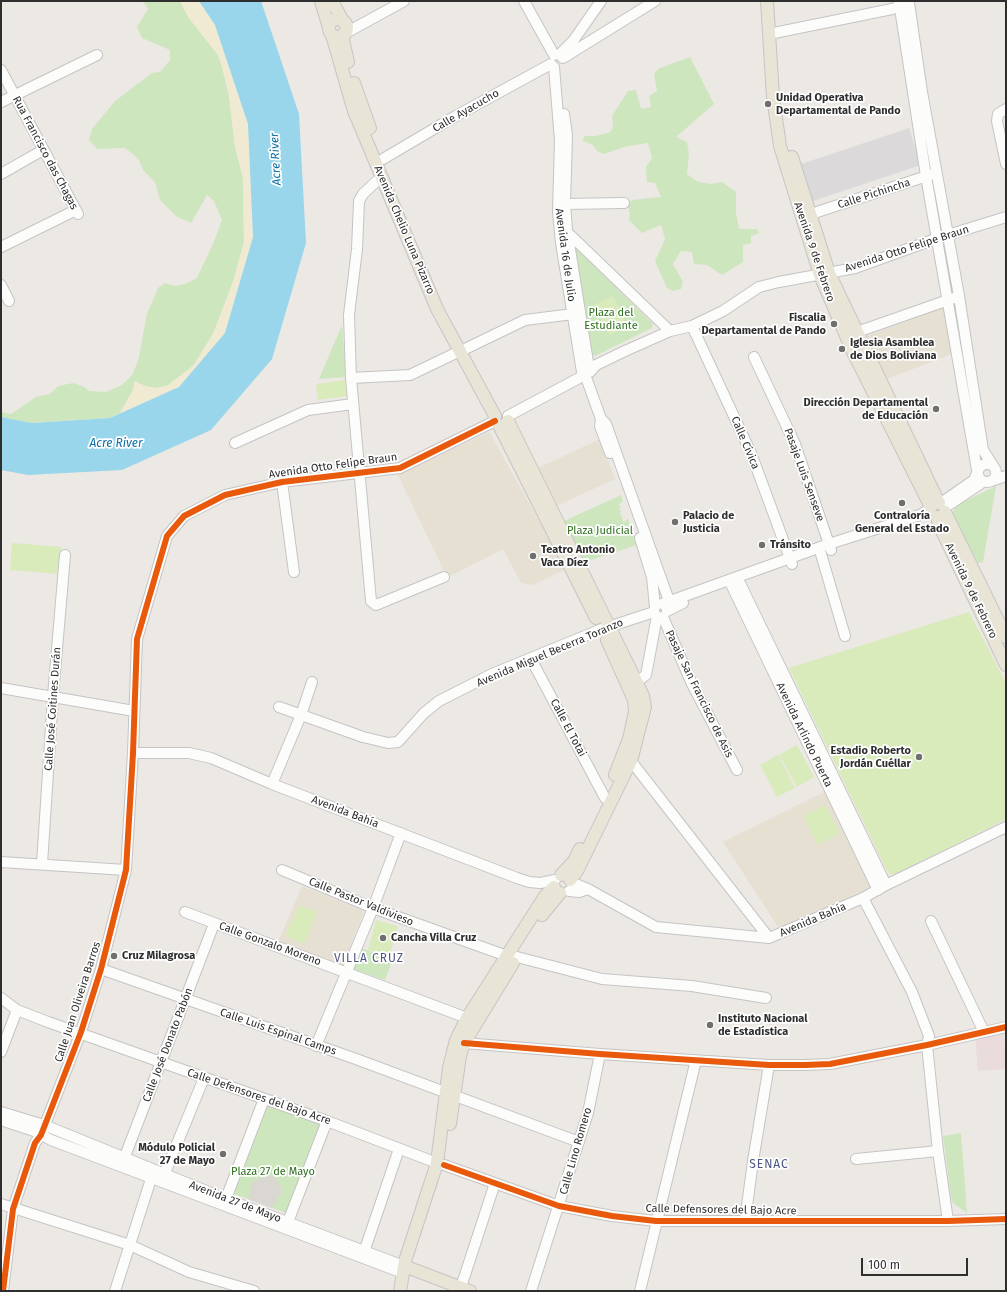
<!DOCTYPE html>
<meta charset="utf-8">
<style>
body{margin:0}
#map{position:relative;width:1007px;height:1292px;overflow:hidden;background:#ece8e4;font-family:"Fira Sans",sans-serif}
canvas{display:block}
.frame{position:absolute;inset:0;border:2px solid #2e2e2e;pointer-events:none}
.scale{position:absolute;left:861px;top:1258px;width:107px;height:18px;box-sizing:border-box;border:2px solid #2e2e2e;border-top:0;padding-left:5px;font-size:12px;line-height:14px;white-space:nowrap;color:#2e2e2e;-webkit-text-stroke:3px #fff;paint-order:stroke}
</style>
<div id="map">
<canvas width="1007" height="1292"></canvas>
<div class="frame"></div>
<div class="scale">100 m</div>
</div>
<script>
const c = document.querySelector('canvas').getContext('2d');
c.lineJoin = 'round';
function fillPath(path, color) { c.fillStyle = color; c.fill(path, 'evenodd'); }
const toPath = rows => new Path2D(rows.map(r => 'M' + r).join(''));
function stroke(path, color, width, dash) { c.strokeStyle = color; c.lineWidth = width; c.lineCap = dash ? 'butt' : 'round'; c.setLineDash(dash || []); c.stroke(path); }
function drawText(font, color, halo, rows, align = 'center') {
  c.font = font + ' "Fira Sans",sans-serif'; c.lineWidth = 3.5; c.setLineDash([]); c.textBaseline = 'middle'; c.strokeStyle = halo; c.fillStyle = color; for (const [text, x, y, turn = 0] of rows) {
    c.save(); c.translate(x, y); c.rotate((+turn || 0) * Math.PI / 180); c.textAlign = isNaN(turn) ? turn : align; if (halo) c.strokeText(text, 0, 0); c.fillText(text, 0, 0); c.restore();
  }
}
fillPath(toPath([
 [909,128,921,165,810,202,798,165]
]), '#dcd9db');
fillPath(toPath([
 [944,307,952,354,887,379,867,338,869,335],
 [489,432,566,569,533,585,521,583,503,549,452,575,445,573,398,475],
 [600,439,615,479,554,507,536,469],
 [826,791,871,885,870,888,780,930,723,842],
 [302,886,364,911,342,966,277,944]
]), '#e6e0d3');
fillPath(toPath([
 [1004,1032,1006,1069,978,1071,975,1035]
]), '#e9dcdb');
fillPath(toPath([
 [143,1,180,1,189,18,218,55,222,67,229,95,235,147,243,178,244,242,233,282,213,334,194,365,167,386,155,388,145,386,135,382,133,390,120,413,110,418,32,423,1,417,1,412,11,414,36,397,50,394,58,386,73,383,84,387,89,391,106,392,122,385,132,375,138,361,147,314,158,288,165,283,175,286,185,284,197,278,213,244,222,220,214,201,207,195,191,223,177,217,160,200,155,182,143,170,139,160,134,155,125,148,97,149,89,140,92,129,115,101,152,73,160,72,170,60,170,50,142,38,137,27,148,9],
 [690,57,714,104,676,137,687,142,689,154,687,174,698,182,711,184,722,182,736,192,736,213,739,229,757,229,759,233,751,236,751,243,743,245,743,262,722,275,707,265,694,264,692,252,681,251,673,264,683,282,681,289,673,291,667,288,655,261,665,239,661,225,642,233,629,220,630,214,628,205,632,200,661,197,655,183,647,182,646,167,652,158,648,143,624,147,604,154,597,151,593,145,583,141,584,136,596,136,610,132,613,127,612,116,628,91,636,90,641,109,651,107,649,96,657,91,654,74,658,69],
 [575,247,653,324,652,328,595,356,590,353],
 [342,325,346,377,319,379],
 [996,486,983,562,978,563,953,517,953,512,955,507,959,504],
 [621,495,623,501,619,505,621,507,619,509,621,511,620,513,623,518,622,520,624,522,628,519,637,545,585,562,564,521],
 [361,948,393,959,385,980,353,969],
 [267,1104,321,1123,289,1214,234,1194],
 [961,1133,967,1213,953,1203,951,1198,943,1136]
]), '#cee6be');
fillPath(toPath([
 [180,1,199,1,215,25,248,124,253,237,225,333,179,387,120,413,133,390,135,381,145,386,155,388,167,386,194,365,213,334,233,282,244,242,243,178,235,147,229,95,222,67,218,55,189,18]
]), '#f0ead3');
fillPath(toPath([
 [613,296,628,326,609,335,594,305],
 [345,380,347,396,318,400,316,384],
 [12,543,61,547,58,574,10,570],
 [969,612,1006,683,1006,819,894,875,889,873,886,869,789,668],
 [797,745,814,777,797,787,779,755],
 [778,755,795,788,777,797,760,765],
 [825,805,840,833,818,845,803,816],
 [299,905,317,912,304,944,285,936],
 [376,920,398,926,390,955,368,950]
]), '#d9eabb');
fillPath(toPath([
 [268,1175,276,1178,282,1191,272,1208,248,1199,250,1194,251,1185,254,1181]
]), '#dad6d2');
fillPath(toPath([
 [199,1,261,1,299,114,306,243,272,359,211,430,122,470,28,475,1,470,1,417,32,423,110,418,179,387,225,333,253,237,248,124,215,25]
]), '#99d6ec');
const minor = toPath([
 [524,1,554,55],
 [899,2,926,176,977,470],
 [909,3,922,92,959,296,983,450,993,466],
 [769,34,892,9,904,5],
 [342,35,404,1],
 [559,55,573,41,601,1],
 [563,58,655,1],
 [554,67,560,140,558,212,561,243,582,372],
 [1,70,78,214],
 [1,102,97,55],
 [1006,109,998,114,997,121,1006,164],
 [564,114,567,135,565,204,567,230,588,362,588,370],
 [383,159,454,117,551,64],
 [1,174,43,150],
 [381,177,363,194,359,201,357,249,349,315,351,378,371,601,376,605,444,577],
 [565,204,624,203],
 [811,214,933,174],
 [565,230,670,331],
 [1,247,76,210],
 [1,285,9,301],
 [692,326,751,453,792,564],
 [850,332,857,332,954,298],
 [467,348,525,320,573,314],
 [754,357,795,444,831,550],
 [590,372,596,365,625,351,670,331,692,326,723,311,759,287,779,282,855,268,938,238,1006,217],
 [351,378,410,375,460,351],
 [587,380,601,419,606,424,668,598,666,607],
 [508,416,581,377],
 [601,419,600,426,610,453],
 [235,443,308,410,353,404],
 '978 473a9 9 0 1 1 18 0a9 9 0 1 1-18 0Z',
 [991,481,1006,476],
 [282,482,294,572],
 [941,503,974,480,977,473],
 [950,504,980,484],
 [640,538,652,577,655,607],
 [821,554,845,636],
 [737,577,886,885],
 [729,580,878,890],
 [662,604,829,544,920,515,930,509],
 [667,611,683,603],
 [663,617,692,684,737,770],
 [531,659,605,798],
 [631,686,646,675,657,616],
 [1,688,134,711],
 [279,707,363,737,388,743,398,742,424,713,439,701,492,674,602,629,654,612],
 [133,753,189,753,211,758,272,784,517,878,529,882,540,883,555,880],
 [631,761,769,938],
 [272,784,301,715,312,682],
 [1,862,126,870],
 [42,864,53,696,65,555],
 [282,870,373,908,507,956],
 [571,882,588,889,656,927,769,938,863,898,886,885,1006,827],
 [569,891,579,892,588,889],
 [863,898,912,992,929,1036,927,1045,938,1151,948,1221],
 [185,912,467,1018],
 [931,921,984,1032],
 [517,957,602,979,692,986,766,998],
 [101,969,356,1059,579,1142],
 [1,998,17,1010,48,1022,327,1121,437,1163],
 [464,1043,600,1054,769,1065,805,1065,830,1064,927,1045,1006,1027],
 [316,1046,373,908,401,833],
 [1,1052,17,1010],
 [1,1112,44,1125,226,1199,404,1266],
 [1,1120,34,1131,51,1140,403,1273],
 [856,1159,938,1151],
 [122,1164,214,924],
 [444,1165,559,1206,612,1216,656,1221,948,1221,1006,1219],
 [162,1180,204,1078],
 [1,1204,130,1245,189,1272,254,1291],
 [224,1204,264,1099],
 [745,1221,753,1161,769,1065],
 [286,1227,327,1121],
 [363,1255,399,1149],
 [461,1287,495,1183],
 [3,1291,13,1209,35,1143,41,1135,81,1032,101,969,126,870,133,753,137,639,167,536,184,516,225,495,282,482,400,468,495,421],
 [115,1291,151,1179],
 [531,1291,588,1113,600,1054],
 [640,1291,696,1060]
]);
const major = toPath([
 [321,1,329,28],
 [332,1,344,23],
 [767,1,773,97,780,146,820,275,852,350,931,507],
 '329 28a9 9 0 1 1 18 0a9 9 0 1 1-18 0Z',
 [344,33,343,40,348,62],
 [332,35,354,111,437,309,495,416],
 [354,83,370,128],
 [792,157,829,273,939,503],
 [508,421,637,683,643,696,645,707,631,761,577,871,570,880],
 [499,425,596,618],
 [945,512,1006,637],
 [937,517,940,527,1006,665],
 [607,640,634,700,635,712,629,739,615,775],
 [561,875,574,861,580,849],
 [542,915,560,893],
 [450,1124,460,1056,464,1043,513,963],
 [404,1266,470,1291],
 [400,1291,405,1261,437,1163,449,1068,456,1040,467,1018,545,896,554,887]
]);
stroke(minor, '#c5c4c5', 12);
stroke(major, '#c6c5c4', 14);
stroke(minor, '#fcfcfb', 10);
stroke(major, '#e8e4d6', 12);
stroke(toPath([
 [464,1043,600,1054,769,1065,805,1065,830,1064,927,1045,1006,1027],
 [444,1165,559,1206,612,1216,656,1221,948,1221,1006,1219],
 [3,1291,13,1209,35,1143,41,1135,81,1032,101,969,126,870,133,753,137,639,167,536,184,516,225,495,282,482,400,468,495,421]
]), '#e8590c', 6);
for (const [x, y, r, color] of [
 [768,104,4,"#706f6e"],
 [834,324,4,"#706f6e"],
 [842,349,4,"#706f6e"],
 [936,409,4,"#706f6e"],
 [902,503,4,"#706f6e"],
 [675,522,4,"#706f6e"],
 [762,545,4,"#706f6e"],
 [533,556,4,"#706f6e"],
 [919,757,4,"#706f6e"],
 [383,938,4,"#706f6e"],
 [114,956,4,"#706f6e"],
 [710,1025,4,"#706f6e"],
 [223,1154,4,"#706f6e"]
]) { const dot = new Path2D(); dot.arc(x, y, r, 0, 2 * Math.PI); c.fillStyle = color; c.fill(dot); stroke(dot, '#fff', 1.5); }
drawText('bold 11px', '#2e2e2e', '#fff', [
 ["Unidad Operativa",776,98],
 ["Departamental de Pando",776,111],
 ["Fiscalia",826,318,"right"],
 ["Departamental de Pando",826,331,"right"],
 ["Iglesia Asamblea",850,343],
 ["de Dios Boliviana",850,356],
 ["Dirección Departamental",928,403,"right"],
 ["de Educación",928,416,"right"],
 ["Palacio de",683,516],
 ["Justicia",683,529],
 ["Contraloría",902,516,"center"],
 ["General del Estado",902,529,"center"],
 ["Tránsito",770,545],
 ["Teatro Antonio",541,550],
 ["Vaca Díez",541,563],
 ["Estadio Roberto",911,751,"right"],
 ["Jordán Cuéllar",911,764,"right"],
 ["Cancha Villa Cruz",391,938],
 ["Cruz Milagrosa",122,956],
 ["Instituto Nacional",718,1019],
 ["de Estadística",718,1032],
 ["Módulo Policial",215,1148,"right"],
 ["27 de Mayo",215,1161,"right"]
], 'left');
drawText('11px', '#2e2e2e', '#fff', [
 ["Calle Ayacucho",466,111,-30],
 ["Rua Francisco das Chagas",45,153,62],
 ["Calle Pichincha",874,194,-18],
 ["Avenida Chelio Luna Pizarro",404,230,67],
 ["Avenida Otto Felipe Braun",907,249,-18],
 ["Avenida 9 de Febrero",814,252,71],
 ["Avenida 16 de Julio",565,255,82],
 ["Calle Cívica",745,443,67],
 ["Avenida Otto Felipe Braun",333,466,-8],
 ["Pasaje Luis Senseve",804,475,70],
 ["Avenida 9 de Febrero",971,591,64],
 ["Avenida Miguel Becerra Toranzo",550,653,-23],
 ["Pasaje San Francisco de Asís",699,694,64],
 ["Calle José Coitines Durán",53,709,-86],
 ["Calle El Totai",568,728,62],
 ["Avenida Arlindo Puerta",804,735,64],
 ["Avenida Bahía",345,812,21],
 ["Calle Pastor Valdivieso",361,902,22],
 ["Avenida Bahía",813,920,-23],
 ["Calle Gonzalo Moreno",270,944,20],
 ["Calle Juan Oliveira Barros",78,1002,-72],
 ["Calle Luis Espinal Camps",278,1032,19],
 ["Calle José Donato Pabón",168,1045,-69],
 ["Calle Defensores del Bajo Acre",259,1097,19],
 ["Calle Lino Romero",576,1151,-74],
 ["Avenida 27 de Mayo",235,1202,21],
 ["Calle Defensores del Bajo Acre",721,1210,1]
]);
drawText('11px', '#2c6e1b', '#fff', [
 ["Plaza del",611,313],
 ["Estudiante",611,326],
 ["Plaza Judicial",600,531],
 ["Plaza 27 de Mayo",273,1172]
]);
drawText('italic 12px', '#0d6fa3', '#fff', [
 ["Acre River",276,159,-93],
 ["Acre River",116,444]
]);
c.letterSpacing = '1px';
drawText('12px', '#4d5680', '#fff', [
 ["VILLA CRUZ",369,959],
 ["SENAC",769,1165]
]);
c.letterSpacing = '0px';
</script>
